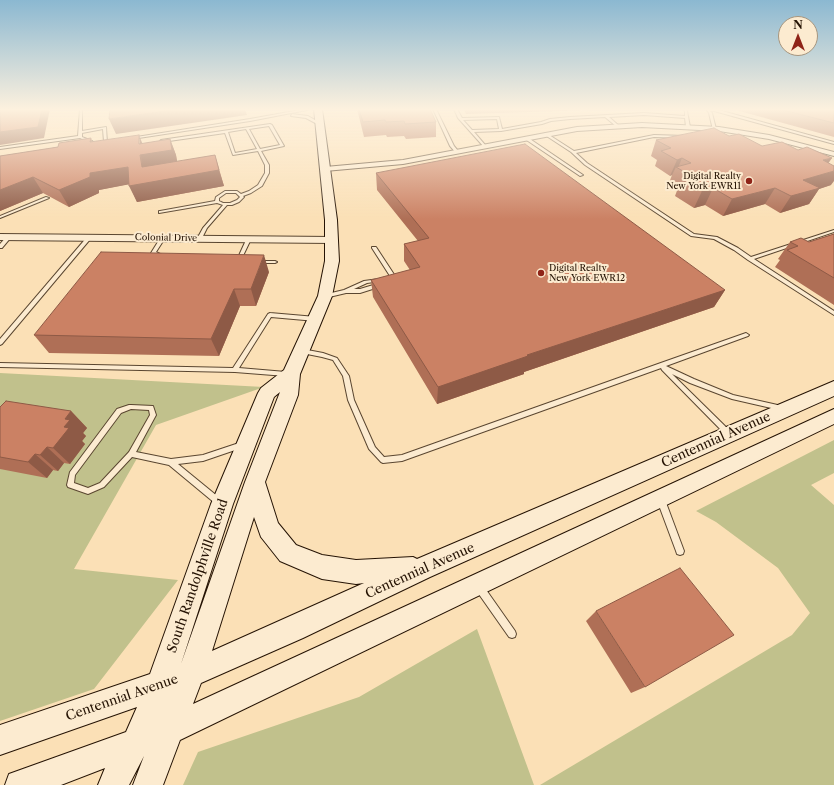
<!DOCTYPE html>
<style>
body{margin:0}
#map{position:relative;width:834px;height:785px;overflow:hidden;background:#fbe0b6;font-family:"Libre Caslon Text",serif}
canvas{display:block}
.north{position:absolute;left:778px;top:16px;width:40px;height:40px;box-sizing:border-box;background:#fcebd0;border:1px solid #a6957e;border-radius:50%;rotate:0deg;font-size:11px;font-weight:700;line-height:16px;text-align:center;color:#251304}
.north::after{content:'';display:block;margin:auto;width:14px;height:18px;background:#8f2418;clip-path:polygon(50% 0,100% 100%,50% 72%,0 100%)}
</style>
<div id="map">
<canvas width="834" height="785"></canvas>
<div class="north">N</div>
</div>
<script>
const c = document.querySelector('canvas').getContext('2d');
c.lineJoin = 'round';
function fillPath(path, color) { c.fillStyle = color; c.fill(path, 'evenodd'); }
const toPath = rows => new Path2D(rows.map(r => 'M' + r).join(''));
function stroke(path, color, width, dash) { c.strokeStyle = color; c.lineWidth = width; c.lineCap = dash ? 'butt' : 'round'; c.setLineDash(dash || []); c.stroke(path); }
function drawText(font, color, halo, rows, align = 'center') {
  c.font = font + ' "Libre Caslon Text",serif'; c.lineWidth = 4; c.setLineDash([]); c.textBaseline = 'middle'; c.strokeStyle = halo; c.fillStyle = color; for (const [text, x, y, turn = 0] of rows) {
    c.save(); c.translate(x, y); c.rotate((+turn || 0) * Math.PI / 180); c.textAlign = isNaN(turn) ? turn : align; if (halo) c.strokeText(text, 0, 0); c.fillText(text, 0, 0); c.restore();
  }
}
fillPath(toPath([
 [0,373,264,387,156,425,74,569,178,580,94,689,0,721],
 [834,440,834,473,811,485,834,505,834,785,540,785,792,635,810,613,778,568,716,522,696,511],
 [477,629,534,785,183,785,198,752,359,697]
]), '#c1c18c');
const lane = toPath([
 [80,109,82,109,82,131,106,127,107,143,104,142,103,129,82,133,82,137,92,141,93,142,91,143,80,138,0,149,0,147,78,136,80,109],
 [305,109,312,109,250,121,132,139,130,138,250,119,305,109],
 [433,109,436,109,454,146,459,152,458,153,456,153,450,146,433,109],
 [454,109,457,109,462,118,499,117,502,129,541,122,550,119,570,117,644,113,685,116,685,111,683,109,686,109,687,111,690,127,688,128,686,127,685,118,644,115,609,117,618,125,619,126,617,127,605,117,570,119,551,121,542,124,501,131,474,132,486,146,484,147,458,118,454,109],
 [497,119,499,129,472,130,463,120,497,119],
 [706,109,715,109,834,142,834,144,714,111,710,111,712,113,716,129,713,130,709,113,706,109],
 [292,114,308,116,322,124,319,125,306,118,291,116,292,114],
 [270,124,272,125,284,146,261,151,269,165,269,173,262,186,251,193,243,196,244,197,239,202,232,205,227,205,207,228,201,240,197,239,203,228,223,205,217,203,159,213,159,211,160,211,215,201,216,197,225,191,237,191,241,194,249,191,258,185,265,173,265,165,258,151,233,155,225,133,162,142,160,141,161,140,270,124],
 [269,126,280,145,260,149,249,129,269,126],
 [246,129,257,149,235,153,228,132,246,129],
 [226,193,236,193,240,197,237,200,230,203,223,203,219,201,219,198,226,193],
 [546,133,574,151,654,135,685,136,686,137,684,138,654,137,576,153,587,163,694,234,717,237,738,248,751,257,834,230,834,232,754,259,834,311,834,315,748,260,734,250,714,239,691,236,585,165,571,152,545,135,544,134,546,133],
 [525,137,527,137,583,175,580,176,525,139,525,137],
 [46,197,49,198,0,218,0,216,46,197],
 [8,235,12,236,2,248,0,248,0,244,8,235],
 [88,236,92,237,2,344,0,345,0,339,88,236],
 [161,237,165,238,156,252,162,255,160,256,151,254,151,253,161,237],
 [247,238,251,239,240,262,238,263,236,263,236,262,247,238],
 [372,247,376,247,395,276,392,280,388,280,388,279,390,276,372,248,372,247],
 [256,261,275,261,277,262,275,263,258,263,256,262,256,261],
 [379,279,381,280,381,281,367,283,354,289,360,289,380,283,382,285,382,286,360,293,346,293,325,298,323,296,323,295,344,290,364,281,379,279],
 [270,313,316,317,319,319,316,321,271,317,239,368,286,372,289,374,286,376,235,372,0,367,0,363,233,368,268,314,270,313],
 [746,333,749,335,748,336,666,366,694,379,733,395,782,406,783,408,782,410,780,410,732,399,690,383,672,374,730,431,731,433,730,435,728,436,726,435,662,370,661,368,402,461,383,463,381,462,369,449,348,400,343,376,333,360,322,357,302,353,299,351,302,349,323,353,337,358,349,376,354,400,375,447,384,457,402,455,658,364,746,333],
 [129,405,131,405,153,406,156,415,136,452,171,459,203,455,242,442,244,443,245,445,244,447,203,461,178,464,222,500,223,502,222,504,219,505,216,504,169,465,132,457,104,487,88,494,68,487,67,485,70,472,117,409,129,405],
 [131,409,149,410,150,415,129,452,100,483,88,488,74,483,75,475,121,413,131,409],
 [661,497,664,498,665,500,684,551,683,554,680,555,677,554,676,551,657,500,658,498,661,497],
 [479,583,482,584,515,631,516,634,515,637,512,638,509,637,476,590,475,587,476,584,479,583]
]);
const street = toPath([
 [642,123,719,127,769,135,834,152,834,156,769,139,719,131,642,127,577,131,403,164,325,171,321,169,325,167,403,160,577,127,642,123],
 [0,234,332,237,336,240,332,243,0,240,0,234]
]);
const secondary = toPath([
 [314,109,322,109,337,220,339,261,332,296,300,374,298,395,265,482,278,523,296,545,322,555,356,560,413,557,417,559,834,381,834,396,430,577,303,638,201,683,193,704,834,409,834,424,180,740,163,785,133,785,144,756,129,785,98,785,105,768,61,785,5,785,9,774,126,732,137,707,0,755,0,725,150,674,211,504,258,393,261,388,284,370,318,296,325,261,325,220,314,109],
 [280,392,245,482,181,664,233,504,274,397,280,392],
 [254,517,261,537,280,561,322,579,356,584,364,583,212,651,254,517]
]);
stroke(lane, '#5a4630', 2);
stroke(street, '#5a4630', 2);
stroke(secondary, '#251304', 2);
fillPath(lane, '#fcebd0');
fillPath(street, '#fcebd0');
fillPath(secondary, '#fcebd0');
fillPath(toPath([
 [357,109,430,109,436,122,436,137,406,139,404,136,387,137,386,135,364,137],
 [464,109,623,109,466,114],
 [732,109,834,109,834,137],
 [729,136,762,146,828,163,831,185,819,189,809,204,780,213,765,204,723,216,705,205,694,208,675,196,678,188,669,183,672,175,670,176,655,166,657,160,651,156,656,140],
 [91,138,92,142,142,144,170,139,176,155,177,162,215,155,224,186,137,202,129,184,99,190,99,193,69,207,43,193,0,211,0,156,58,147],
 [376,173,725,290,714,307,524,372,524,374,437,404,373,297,371,280,410,270,404,261,404,244,418,241,377,190],
 [834,234,834,305,775,267,780,260,778,259,790,242,809,242],
 [269,272,256,306,240,306,219,356,49,353,34,335],
 [0,407,71,411,87,428,83,433,86,436,82,441,85,444,70,464,64,463,58,471,53,470,47,478,0,469],
 [596,611,645,687,631,693,586,621]
]), '#af6f56');
fillPath(toPath([
 [42,109,50,109,44,138,0,145,0,132],
 [179,109,245,109,247,115,116,134,109,119],
 [139,135,145,150,170,139,176,155,178,166,219,170,224,186,137,202,129,186,142,167],
 [682,158,678,168,676,167,672,175,670,176,677,160],
 [832,158,821,174,823,160],
 [128,167,136,183,99,190,99,193,69,207,59,190,90,173],
 [834,171,834,181,831,185,819,189,809,204,780,213,791,196,803,180],
 [33,177,43,193,0,211,0,190],
 [713,188,705,205,694,208,702,191],
 [775,188,765,204,723,216,732,199],
 [264,255,269,272,256,306,251,289],
 [234,289,240,306,219,356,211,339],
 [725,290,714,307,524,372,524,374,437,404,438,387,527,355],
 [71,411,87,428,83,433,86,436,82,441,85,444,70,464,53,448,64,427,65,419],
 [47,447,64,463,58,471,40,455],
 [35,454,53,470,47,478,28,462]
]), '#8e5a46');
const building = toPath([
 [0,109,42,109,38,127,0,132,0,109],
 [110,109,179,109,109,119,110,109],
 [359,109,430,109,436,122,405,124,404,121,386,122,385,120,363,122,359,109],
 [779,109,834,109,834,123,779,109],
 [714,128,729,136,739,134,762,146,782,142,798,150,807,147,832,158,823,160,834,166,834,171,803,180,820,188,791,196,775,188,732,199,713,188,702,191,682,180,693,177,676,167,691,163,682,158,677,160,661,151,671,148,656,140,714,128],
 [139,135,139,144,170,139,172,150,140,155,142,167,215,155,219,170,129,186,128,167,90,173,90,177,59,190,33,177,0,190,0,156,58,147,59,143,91,138,90,142,139,135],
 [525,144,725,290,527,355,528,356,438,387,371,280,420,267,404,244,429,238,376,173,525,144],
 [834,234,834,278,787,250,798,246,790,242,801,238,809,242,834,234],
 [101,252,264,255,251,289,234,289,211,339,34,335,101,252],
 [6,401,71,411,65,419,70,420,64,427,69,428,53,448,47,447,40,455,35,454,28,462,0,457,0,407,6,401],
 [680,568,734,635,645,687,596,611,680,568]
]);
fillPath(building, '#cb8164');
stroke(building, '#8e5a46', 1);
const sky = c.createLinearGradient(0, 0, 0, 219);
sky.addColorStop(0, '#8bb8d1');
sky.addColorStop(0.5, '#fdf1de');
sky.addColorStop(1, '#fdf1de00');
c.fillStyle = sky;
c.fillRect(0, 0, 834, 219);
for (const [x, y, r, color] of [
 [749,181,4,"#8f2418"],
 [541,273,4,"#8f2418"]
]) { const dot = new Path2D(); dot.arc(x, y, r, 0, 2 * Math.PI); c.fillStyle = color; c.fill(dot); stroke(dot, '#fcebd0', 1.5); }
drawText('9px', '#251304', '#fcebd0', [
 ["Digital Realty",741,176],
 ["New York EWR11",741,186],
 ["Digital Realty",549,268,"left"],
 ["New York EWR12",549,278,"left"]
], 'right');
drawText('9px', '#251304', '#fcebd0', [
 ["Colonial Drive",166,238,1]
]);
drawText('13px', '#251304', '#fcebd0', [
 ["Centennial Avenue",716,440,-24],
 ["Centennial Avenue",420,571,-24],
 ["South Randolphville Road",198,576,-71],
 ["Centennial Avenue",122,698,-19]
]);
</script>
